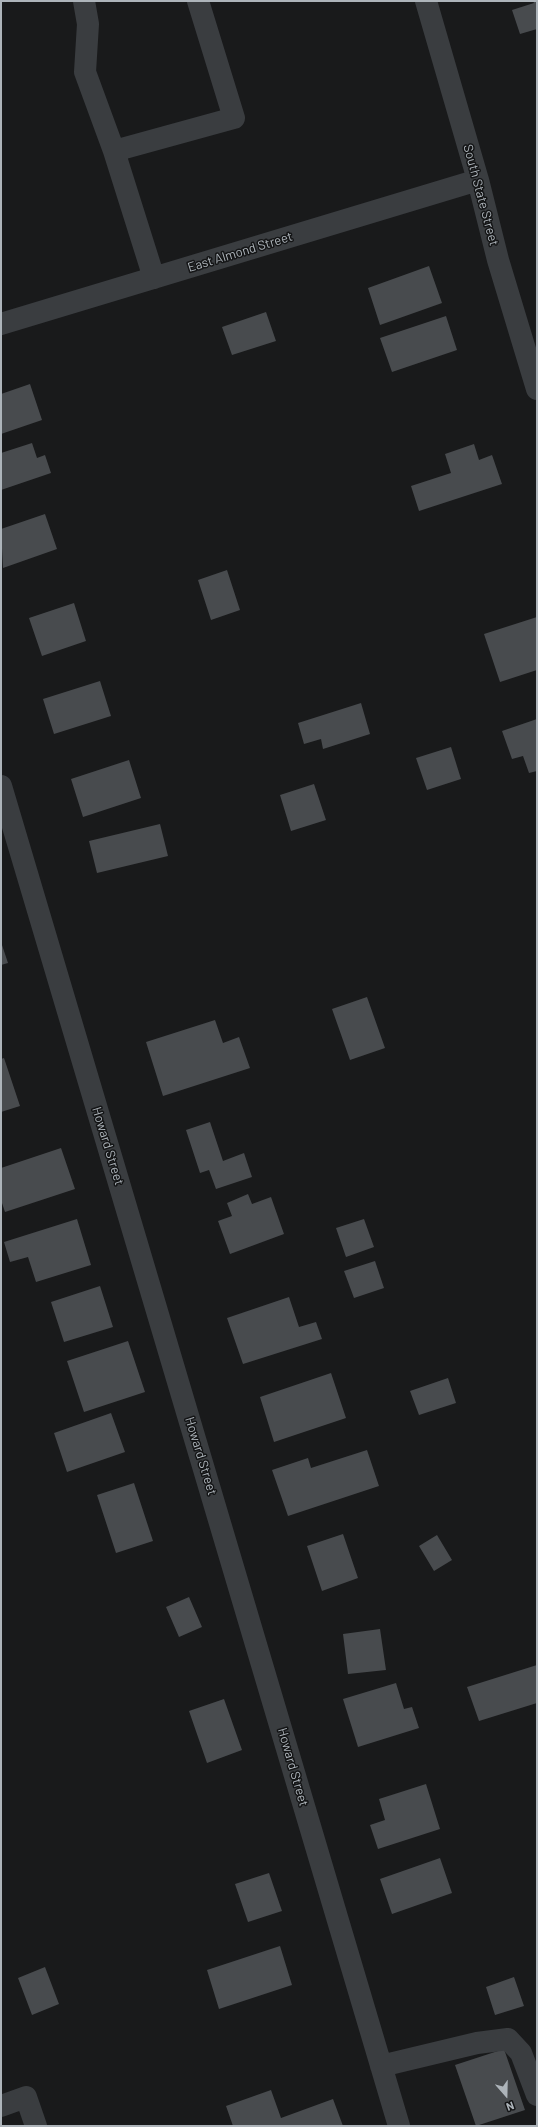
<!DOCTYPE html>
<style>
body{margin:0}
#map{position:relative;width:538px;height:2127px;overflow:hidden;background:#191a1b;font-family:Barlow,sans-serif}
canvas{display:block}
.frame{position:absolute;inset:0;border:2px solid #adb4ba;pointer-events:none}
.north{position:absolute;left:486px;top:2075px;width:40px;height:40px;-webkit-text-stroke:3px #141516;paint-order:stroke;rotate:160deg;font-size:11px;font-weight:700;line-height:16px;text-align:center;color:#adb4ba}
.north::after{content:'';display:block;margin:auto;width:14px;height:18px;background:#adb4ba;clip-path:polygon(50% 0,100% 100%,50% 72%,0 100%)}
</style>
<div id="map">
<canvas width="538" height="2127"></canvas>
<div class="frame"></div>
<div class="north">N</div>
</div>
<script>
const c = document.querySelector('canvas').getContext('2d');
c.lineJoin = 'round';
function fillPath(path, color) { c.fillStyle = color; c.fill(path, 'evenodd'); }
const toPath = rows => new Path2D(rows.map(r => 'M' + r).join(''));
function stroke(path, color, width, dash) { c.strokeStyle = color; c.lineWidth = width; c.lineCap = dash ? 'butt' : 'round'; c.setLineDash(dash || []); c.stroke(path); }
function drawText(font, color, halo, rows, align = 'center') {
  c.font = font + ' Barlow,sans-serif'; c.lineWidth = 3; c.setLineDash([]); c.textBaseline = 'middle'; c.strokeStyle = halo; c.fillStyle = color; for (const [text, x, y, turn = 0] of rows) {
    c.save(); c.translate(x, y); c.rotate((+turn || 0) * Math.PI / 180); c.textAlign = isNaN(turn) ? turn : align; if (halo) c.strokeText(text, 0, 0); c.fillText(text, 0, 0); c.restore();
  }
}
fillPath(toPath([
 [533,1,537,1,537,29,520,34,512,10,534,3],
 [429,266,442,303,380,325,368,288],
 [266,312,276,341,232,355,222,327],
 [446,316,457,350,392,372,380,338],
 [30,384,42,420,1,434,1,394],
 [32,443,37,458,45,455,51,473,1,490,1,453],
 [474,444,479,460,492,455,502,484,419,511,411,486,451,473,445,454],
 [45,514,57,549,3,568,1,529],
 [227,570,240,610,211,620,198,580],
 [74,603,86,641,42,656,29,618],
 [537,617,537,670,500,682,484,634],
 [100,681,111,716,54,734,43,699],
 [361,703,370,734,323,749,321,739,304,744,298,723],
 [537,719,537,771,529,773,523,756,512,759,502,731],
 [451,747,461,779,427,790,416,758],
 [129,760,141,798,83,817,71,779],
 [314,784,326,820,291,831,280,795],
 [160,824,168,856,97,873,89,841],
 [1,942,8,963,1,965],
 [367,997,385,1048,350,1060,332,1009],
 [215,1020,223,1043,239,1037,250,1068,163,1096,146,1042],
 [4,1058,20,1106,1,1112,1,1059],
 [210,1122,223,1161,244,1153,252,1177,216,1189,209,1170,200,1173,186,1130],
 [61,1148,75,1189,5,1212,1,1200,1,1168],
 [248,1194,252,1204,271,1197,284,1234,230,1254,218,1221,232,1216,227,1203],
 [77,1219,91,1265,36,1282,28,1257,10,1262,4,1242],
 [364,1219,374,1247,346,1257,336,1228],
 [375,1261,384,1288,354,1298,344,1271],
 [100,1286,113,1327,64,1342,51,1302],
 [289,1297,299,1327,316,1322,322,1339,243,1364,227,1318],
 [128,1341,145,1392,84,1412,67,1361],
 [331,1373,346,1418,274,1442,260,1397],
 [448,1378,456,1403,419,1415,410,1391],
 [111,1413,125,1452,67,1472,54,1433],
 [367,1450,379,1486,288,1516,272,1470,308,1458,311,1468],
 [134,1483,153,1541,116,1553,97,1495],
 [343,1534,358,1578,322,1591,307,1546],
 [437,1535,452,1560,434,1571,419,1546],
 [189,1597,202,1627,179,1637,166,1607],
 [380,1629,386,1670,348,1674,343,1634],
 [537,1665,537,1703,479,1721,467,1687],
 [396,1683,404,1709,412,1707,419,1728,358,1747,343,1699],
 [224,1699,242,1750,207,1763,189,1711],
 [426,1784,440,1829,378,1849,370,1825,385,1820,379,1799],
 [440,1858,452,1893,392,1914,380,1879],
 [269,1873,282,1911,248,1922,235,1884],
 [280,1946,292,1985,219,2009,207,1970],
 [45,1967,59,2004,32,2015,18,1978],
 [514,1977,524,2006,495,2015,486,1987],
 [504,2049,525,2110,476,2126,455,2065],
 [271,2090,281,2118,333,2099,343,2126,233,2126,226,2106]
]), '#484b4e');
stroke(toPath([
 [84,1,88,24,85,72,114,151,154,278],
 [426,1,478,180,498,260,537,389],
 [114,151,234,118,198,1],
 [1,324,478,180],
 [1,786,399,2126],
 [381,2066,477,2043,508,2039,521,2053,537,2095],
 [1,2106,26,2097,36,2126]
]), '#3a3d40', 22);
drawText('13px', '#adb4ba', '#141516', [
 ["South State Street",481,195,75],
 ["East Almond Street",240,252,-17],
 ["Howard Street",108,1146,73],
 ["Howard Street",201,1456,73],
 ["Howard Street",293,1767,74]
]);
</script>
